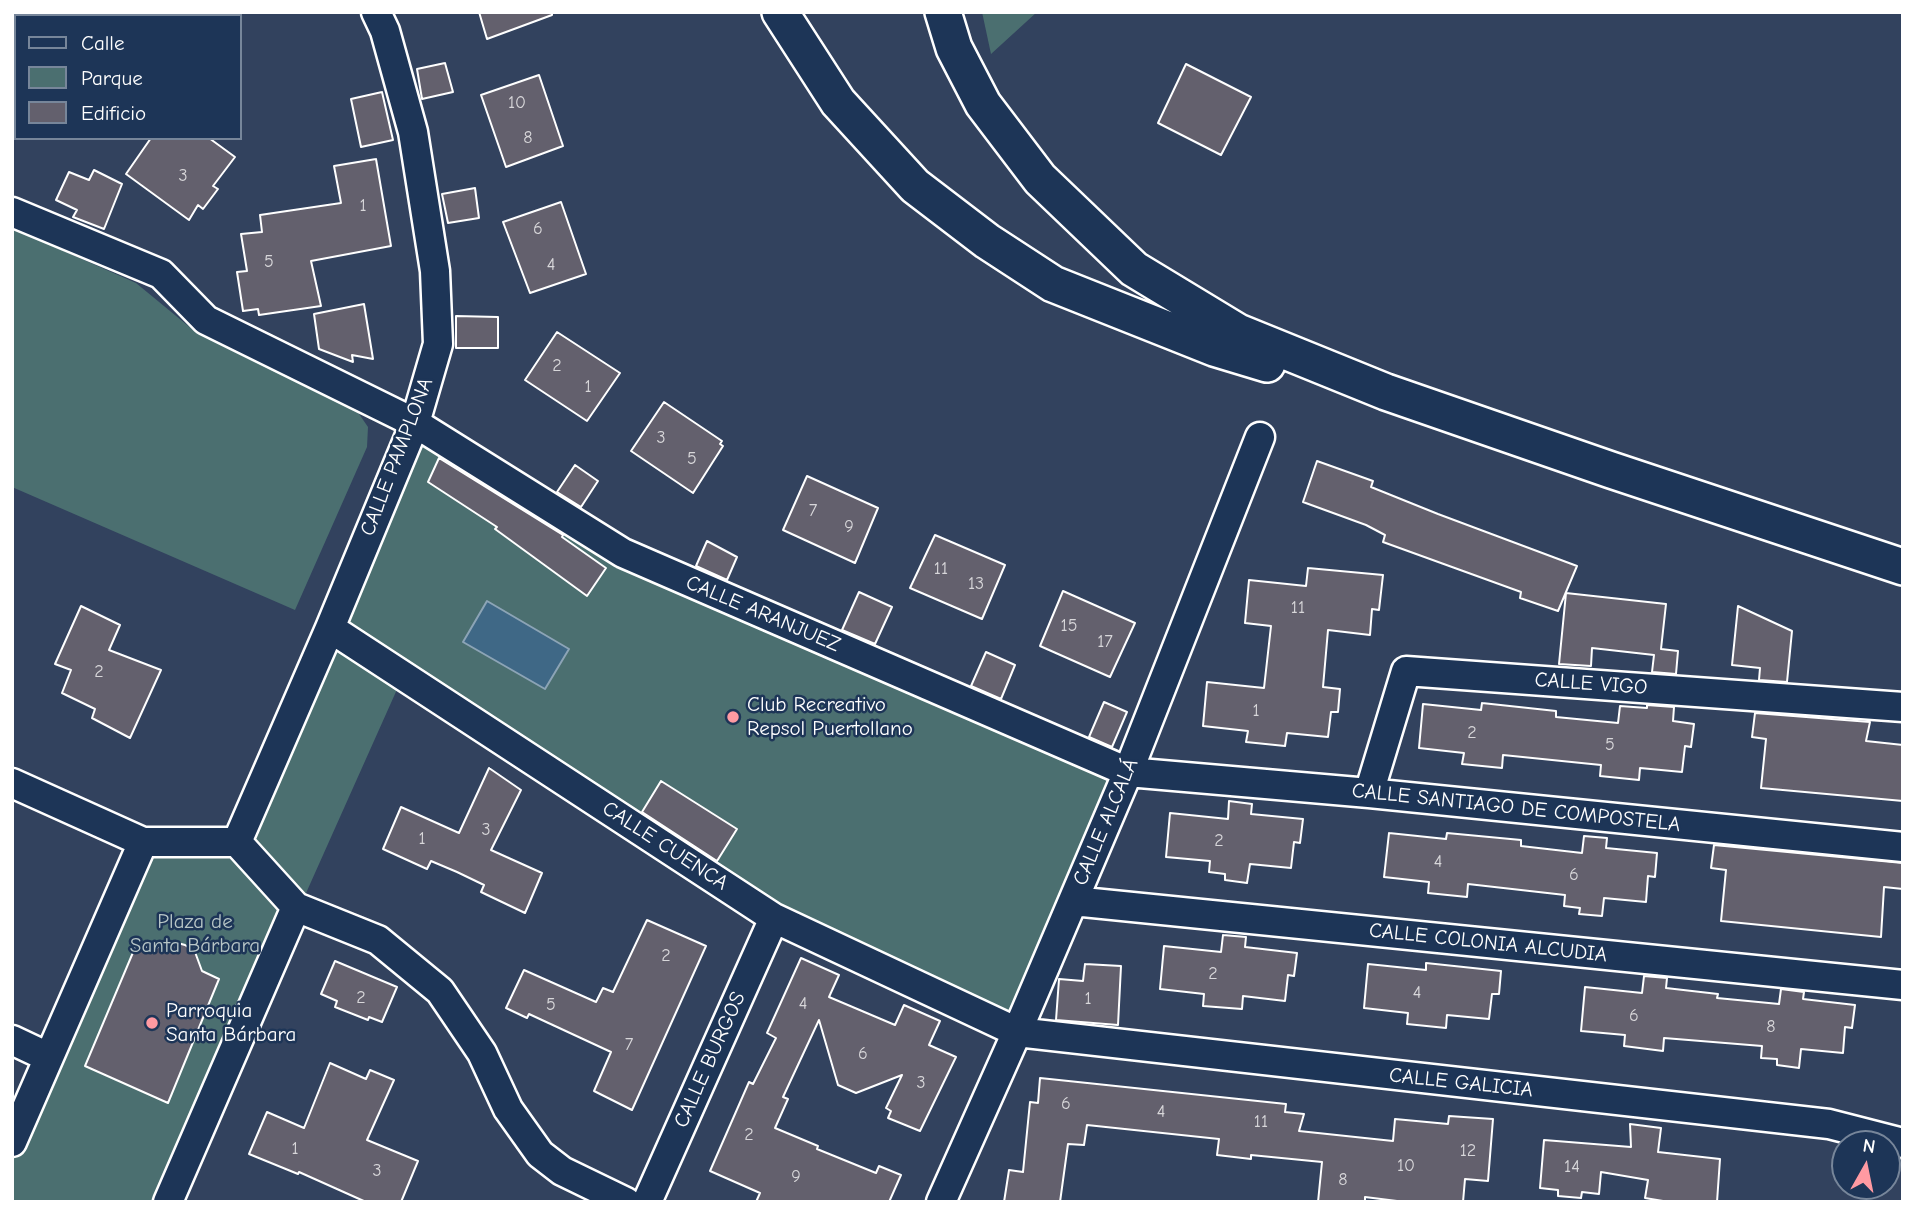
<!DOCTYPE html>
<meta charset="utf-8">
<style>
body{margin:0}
#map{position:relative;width:1915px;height:1214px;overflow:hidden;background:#32425e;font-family:"Comic Neue",sans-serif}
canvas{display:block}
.frame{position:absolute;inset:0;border:14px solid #fff;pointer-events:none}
.legend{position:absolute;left:14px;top:14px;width:228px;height:126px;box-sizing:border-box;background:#1d3557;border:2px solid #77869a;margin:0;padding:9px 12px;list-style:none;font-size:21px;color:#fff}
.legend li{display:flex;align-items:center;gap:14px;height:35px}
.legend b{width:35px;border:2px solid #77869a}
.north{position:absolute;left:1831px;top:1130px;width:70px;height:70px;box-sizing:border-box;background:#1d3557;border:2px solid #77869a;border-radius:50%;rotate:9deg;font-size:19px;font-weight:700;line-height:28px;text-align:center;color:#fff}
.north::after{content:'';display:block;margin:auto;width:24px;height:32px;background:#ff9aa2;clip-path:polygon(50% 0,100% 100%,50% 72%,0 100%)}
</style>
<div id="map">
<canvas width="1915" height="1214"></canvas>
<div class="frame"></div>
<ul class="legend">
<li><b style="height:9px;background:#1d3557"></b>Calle</li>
<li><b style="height:19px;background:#4b6f70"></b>Parque</li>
<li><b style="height:19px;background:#63606d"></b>Edificio</li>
</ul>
<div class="north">N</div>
</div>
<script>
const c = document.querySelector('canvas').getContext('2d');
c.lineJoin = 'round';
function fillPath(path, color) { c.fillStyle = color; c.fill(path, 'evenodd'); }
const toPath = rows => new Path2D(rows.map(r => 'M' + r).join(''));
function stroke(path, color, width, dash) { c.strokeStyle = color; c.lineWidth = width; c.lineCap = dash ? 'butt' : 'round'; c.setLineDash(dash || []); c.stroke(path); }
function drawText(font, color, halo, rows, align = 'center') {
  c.font = font + ' "Comic Neue",sans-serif'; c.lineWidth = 5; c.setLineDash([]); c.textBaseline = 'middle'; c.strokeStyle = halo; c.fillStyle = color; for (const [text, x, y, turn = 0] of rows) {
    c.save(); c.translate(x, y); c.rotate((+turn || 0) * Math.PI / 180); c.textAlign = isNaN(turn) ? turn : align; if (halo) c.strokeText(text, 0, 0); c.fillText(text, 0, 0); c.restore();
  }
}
fillPath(toPath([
 [982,12,1037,12,991,54],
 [12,228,136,283,198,334,357,411,368,427,367,447,295,610,12,487],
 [415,423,623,553,1128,772,1017,1032,774,918,403,676,168,1202,12,1202,12,1145,143,842,237,842]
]), '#4b6f70');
const water = toPath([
 [487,601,569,649,545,689,463,642,487,601]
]);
fillPath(water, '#3f6886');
stroke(water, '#8ca4b6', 2);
const building = toPath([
 [479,12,552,12,552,15,487,39,479,12],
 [445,63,453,92,422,99,417,69,445,63],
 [1186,64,1251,97,1221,155,1158,123,1186,64],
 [539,75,563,146,506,167,481,95,539,75],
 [382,92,393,140,361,147,351,99,382,92],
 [151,138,209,138,235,157,213,186,218,189,203,209,198,205,189,220,126,174,151,138],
 [376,159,391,246,311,261,321,306,259,315,258,309,243,311,237,272,247,271,241,234,262,232,260,215,341,203,334,166,376,159],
 [94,170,122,184,104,229,73,217,77,210,56,200,69,172,89,180,94,170],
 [475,188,479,218,448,223,442,194,475,188],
 [561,202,586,274,530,293,503,222,561,202],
 [364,304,373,359,352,355,353,362,319,349,314,314,364,304],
 [456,316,498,317,498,348,456,348,456,316],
 [557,332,620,373,587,421,525,380,557,332],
 [664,402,722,441,720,444,723,446,693,493,631,451,664,402],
 [439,458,563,535,562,537,606,568,587,596,495,529,497,527,428,482,439,458],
 [1317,461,1373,481,1371,487,1438,514,1577,566,1558,611,1520,598,1521,592,1383,542,1385,535,1366,525,1303,502,1317,461],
 [575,465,598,481,581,507,557,492,575,465],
 [807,476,878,508,855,563,783,530,807,476],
 [935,535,1005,565,982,619,910,588,935,535],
 [707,541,737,557,727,580,696,566,707,541],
 [1308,568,1383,575,1379,610,1372,609,1370,635,1328,630,1323,687,1340,689,1338,712,1331,712,1328,737,1287,733,1285,746,1246,742,1248,731,1203,726,1207,682,1264,688,1271,626,1245,623,1249,580,1306,586,1308,568],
 [1063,591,1135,623,1110,677,1040,646,1063,591],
 [859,592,892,607,875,644,842,630,859,592],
 [1566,593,1666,604,1661,649,1678,651,1676,674,1652,672,1654,655,1592,648,1591,666,1559,664,1566,593],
 [81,606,120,625,109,650,161,670,130,738,92,718,95,709,62,693,71,670,55,664,81,606],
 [1738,606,1792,631,1787,682,1759,680,1760,668,1732,665,1738,606],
 [986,652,1015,665,1001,699,971,686,986,652],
 [1104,702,1127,712,1112,747,1089,737,1104,702],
 [1482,703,1556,711,1556,717,1618,723,1620,706,1647,708,1647,705,1674,707,1673,721,1694,724,1691,747,1685,746,1682,772,1640,768,1639,780,1600,776,1601,765,1503,755,1502,768,1462,764,1464,753,1419,748,1423,704,1481,710,1482,703],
 [1755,713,1870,722,1866,741,1903,745,1903,801,1761,788,1766,739,1752,737,1755,713],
 [489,768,521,790,491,850,542,873,525,913,481,892,484,885,457,872,431,861,427,869,383,849,401,807,459,833,489,768],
 [661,781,737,829,717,861,642,812,661,781],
 [1229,801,1252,804,1251,814,1303,819,1300,843,1294,842,1291,868,1250,864,1247,883,1225,880,1225,874,1209,872,1210,861,1166,857,1170,813,1228,819,1229,801],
 [1389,833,1446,839,1447,833,1521,840,1521,846,1582,853,1584,836,1607,838,1606,848,1657,853,1655,877,1648,876,1646,902,1604,898,1602,916,1579,914,1580,908,1564,906,1565,895,1468,884,1467,897,1428,893,1429,882,1384,877,1389,833],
 [1714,845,1903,863,1903,889,1884,887,1881,937,1721,921,1726,870,1711,868,1714,845],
 [647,920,706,946,632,1110,594,1091,611,1052,529,1014,527,1018,506,1008,524,970,596,1002,603,988,613,992,647,920],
 [1223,935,1246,937,1245,947,1297,953,1294,976,1288,975,1285,1001,1243,996,1242,1009,1203,1006,1204,994,1160,989,1164,946,1221,952,1223,935],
 [174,942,185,945,195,952,202,971,219,979,168,1103,85,1066,137,943,154,950,161,945,174,942],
 [801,958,839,975,829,997,895,1025,904,1005,940,1021,929,1045,956,1057,920,1131,888,1118,891,1111,886,1108,902,1075,856,1093,838,1085,819,1020,783,1097,788,1099,775,1128,818,1146,817,1149,876,1173,879,1166,901,1175,889,1202,756,1202,760,1193,710,1171,749,1082,753,1084,776,1038,767,1033,801,958],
 [335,961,397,987,382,1022,369,1017,368,1020,335,1007,337,1001,321,994,335,961],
 [1426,963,1501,971,1499,994,1492,994,1489,1019,1447,1015,1446,1028,1407,1024,1408,1013,1364,1008,1368,964,1426,970,1426,963],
 [1085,964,1121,966,1118,1025,1056,1020,1059,979,1083,981,1085,964],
 [1644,976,1667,978,1666,988,1718,994,1717,998,1779,1004,1781,989,1804,992,1803,999,1855,1005,1852,1028,1845,1027,1843,1053,1801,1049,1799,1068,1777,1065,1777,1059,1761,1058,1762,1046,1664,1038,1663,1051,1624,1046,1625,1035,1581,1031,1585,987,1642,993,1644,976],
 [330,1063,366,1079,370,1070,394,1080,367,1140,418,1161,401,1202,366,1202,299,1172,298,1174,249,1154,267,1112,304,1128,330,1063],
 [1040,1078,1286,1104,1285,1112,1304,1114,1299,1131,1393,1141,1395,1119,1448,1124,1449,1116,1493,1119,1488,1181,1465,1179,1463,1202,1405,1202,1365,1197,1365,1202,1318,1202,1322,1162,1251,1155,1251,1159,1217,1155,1219,1139,1087,1125,1084,1145,1068,1144,1060,1202,1004,1202,1009,1170,1023,1172,1030,1102,1038,1103,1040,1078],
 [1630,1124,1661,1128,1658,1152,1720,1159,1717,1202,1669,1202,1645,1198,1648,1180,1601,1172,1599,1194,1582,1192,1581,1198,1558,1196,1558,1190,1540,1188,1544,1140,1631,1147,1630,1124]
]);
fillPath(building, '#63606d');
stroke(building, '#fff', 2);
const minor = toPath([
 [12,212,161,274,206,320,415,423,623,553,1128,772,1369,793,1903,847],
 [330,628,774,918,1017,1032,1829,1124,1903,1143],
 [12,783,143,842],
 [1369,793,1406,671,1903,707],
 [237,842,330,628,415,423,438,344,435,271,413,132,385,31,376,12],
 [1073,901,1903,985],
 [296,907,378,940,440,991,482,1053,508,1109,540,1154,562,1171,626,1202],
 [12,1040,48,1057],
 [12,1142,143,842,237,842,296,907,168,1202],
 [647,1202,774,918],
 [941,1202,1017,1032,1128,772,1260,437]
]);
const tertiary = toPath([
 [780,12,838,102,915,186,987,241,1053,284,1214,348,1267,364],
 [943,12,954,48,983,104,1040,179,1134,269,1238,332,1386,392,1611,470,1903,567]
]);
stroke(minor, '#fff', 33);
stroke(tertiary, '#fff', 40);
stroke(minor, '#1d3557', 28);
stroke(tertiary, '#1d3557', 35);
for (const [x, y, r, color] of [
 [733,717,7,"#ff9aa2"],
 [152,1023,7,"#ff9aa2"]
]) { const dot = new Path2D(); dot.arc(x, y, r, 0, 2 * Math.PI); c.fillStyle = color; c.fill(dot); stroke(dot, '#1d3557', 2.5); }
drawText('18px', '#d8d7da', null, [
 ["10",517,103],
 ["8",528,138],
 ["3",183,176],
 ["1",363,206],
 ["6",538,229],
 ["5",269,262],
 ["4",551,265],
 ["2",557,366],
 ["1",588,387],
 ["3",661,438],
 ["5",692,459],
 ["7",813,511],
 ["9",849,527],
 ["11",941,569],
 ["13",976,584],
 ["11",1298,608],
 ["15",1069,626],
 ["17",1105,642],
 ["2",99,672],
 ["1",1256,711],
 ["2",1472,733],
 ["5",1610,745],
 ["3",486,830],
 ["1",422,839],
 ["2",1219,841],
 ["4",1438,862],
 ["6",1574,875],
 ["2",666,956],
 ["2",1213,974],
 ["4",1417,993],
 ["2",361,998],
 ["1",1088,999],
 ["4",803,1004],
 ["5",551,1005],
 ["6",1634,1016],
 ["8",1771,1027],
 ["7",629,1045],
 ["6",863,1054],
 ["3",921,1083],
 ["6",1066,1104],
 ["4",1161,1112],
 ["11",1261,1122],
 ["2",749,1135],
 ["1",295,1149],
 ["12",1468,1151],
 ["10",1406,1166],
 ["14",1572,1167],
 ["3",377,1171],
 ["9",796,1177],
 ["8",1343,1180]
]);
drawText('21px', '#fff', '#1d3557', [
 ["CALLE PAMPLONA",397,457,-69],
 ["CALLE ARANJUEZ",763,614,23],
 ["CALLE VIGO",1591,684,4],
 ["CALLE SANTIAGO DE COMPOSTELA",1516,808,6],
 ["CALLE ALCALÁ",1106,822,-67],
 ["CALLE CUENCA",665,846,33],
 ["CALLE COLONIA ALCUDIA",1488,943,6],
 ["CALLE BURGOS",710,1060,-66],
 ["CALLE GALICIA",1461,1083,6]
]);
drawText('21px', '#fff', '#1d3557', [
 ["Club Recreativo",747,705],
 ["Repsol Puertollano",747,729],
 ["Parroquia",166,1011],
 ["Santa Bárbara",166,1035]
], 'left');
drawText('21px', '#b7c5c6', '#1d3557', [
 ["Plaza de",195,922],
 ["Santa Bárbara",195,946]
]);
</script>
